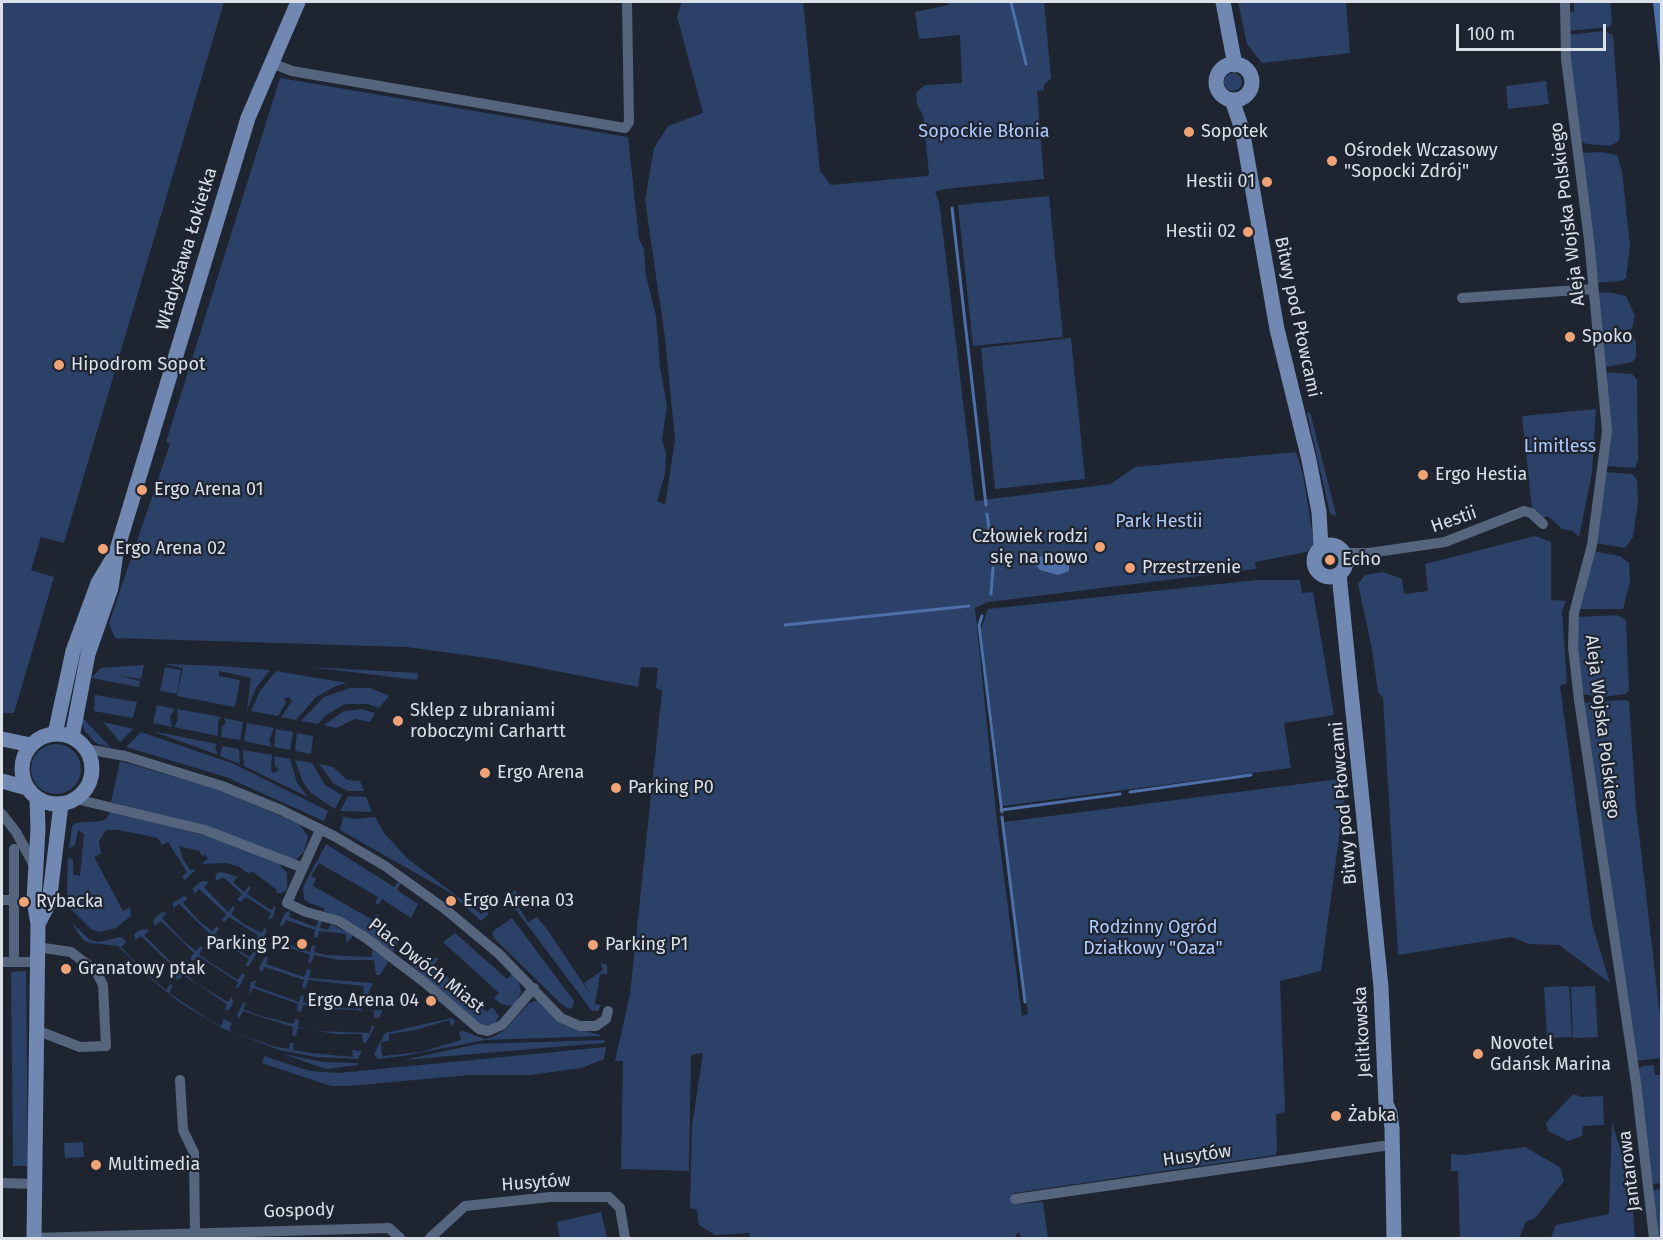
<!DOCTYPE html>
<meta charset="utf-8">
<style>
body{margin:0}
#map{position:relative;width:1663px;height:1240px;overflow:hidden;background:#1e2531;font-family:"Fira Sans",sans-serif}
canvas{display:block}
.frame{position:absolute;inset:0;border:3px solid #dbe0e8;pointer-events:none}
.scale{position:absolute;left:1456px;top:24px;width:150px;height:27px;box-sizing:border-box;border:3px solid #dbe0e8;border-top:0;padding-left:8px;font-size:18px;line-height:21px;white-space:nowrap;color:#dbe0e8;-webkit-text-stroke:4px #1e2531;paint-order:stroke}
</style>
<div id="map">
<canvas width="1663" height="1240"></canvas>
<div class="frame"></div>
<div class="scale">100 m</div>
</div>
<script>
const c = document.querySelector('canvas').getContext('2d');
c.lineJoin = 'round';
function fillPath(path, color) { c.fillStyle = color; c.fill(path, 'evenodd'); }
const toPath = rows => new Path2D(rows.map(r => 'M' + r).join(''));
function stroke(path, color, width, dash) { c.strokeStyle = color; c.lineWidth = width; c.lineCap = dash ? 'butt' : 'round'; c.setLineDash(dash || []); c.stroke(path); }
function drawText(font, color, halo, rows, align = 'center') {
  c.font = font + ' "Fira Sans",sans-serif'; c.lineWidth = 4.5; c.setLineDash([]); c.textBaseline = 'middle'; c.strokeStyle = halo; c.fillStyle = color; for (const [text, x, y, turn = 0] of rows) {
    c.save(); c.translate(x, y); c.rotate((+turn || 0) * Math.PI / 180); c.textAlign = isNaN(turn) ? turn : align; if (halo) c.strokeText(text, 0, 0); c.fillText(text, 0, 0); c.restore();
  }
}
fillPath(toPath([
 [2,2,224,2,64,543,41,537,31,570,54,577,14,713,2,713],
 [682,2,803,2,820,171,831,185,927,176,929,173,923,115,917,105,916,93,925,85,962,83,960,35,919,39,915,12,949,5,948,2,1044,2,1051,78,1044,85,1044,90,1037,91,1044,179,944,189,935,192,939,201,975,501,1111,484,1135,467,1296,452,1303,474,1313,538,1313,545,1306,552,1255,562,1256,569,988,602,975,608,997,823,1022,1016,1028,1014,1004,822,1347,778,1321,971,1280,981,1285,1112,1276,1114,1277,1151,1275,1155,1014,1193,1016,1204,1043,1202,1048,1238,1026,1238,1020,1236,1019,1231,1014,1238,750,1238,749,1233,715,1235,699,1225,697,1210,690,1208,692,1126,703,1053,691,1055,689,1171,621,1169,623,1061,615,1061,630,994,662,691,656,688,658,668,641,667,638,687,494,659,407,647,115,638,109,623,170,444,166,442,280,78,628,137,639,239,644,249,646,276,656,316,660,367,667,406,662,440,666,453,665,474,657,501,665,505,675,440,665,338,645,200,654,148,668,126,703,113,677,16],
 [1238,2,1346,2,1350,53,1262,63,1247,44],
 [1574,2,1610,2,1612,21,1610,27,1567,31,1568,14,1574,11],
 [1604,31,1613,35,1620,132,1619,141,1610,146,1587,144,1579,141,1567,35],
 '1224 82a9 9 0 1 1 18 0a9 9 0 1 1-18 0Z',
 [1546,81,1549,104,1508,109,1506,86],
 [1601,152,1617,155,1622,171,1630,245,1626,278,1621,281,1596,283,1580,153],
 [1049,196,1063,337,973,346,958,205],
 [1608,292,1626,296,1635,316,1632,329,1601,333,1597,293],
 [1632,335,1636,341,1636,358,1632,362,1606,367,1602,338],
 [1071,338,1085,479,995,489,981,348],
 [1604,372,1632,374,1637,380,1638,460,1635,468,1606,466],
 [1596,409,1592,473,1579,537,1573,531,1562,529,1548,516,1542,518,1532,508,1522,416],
 [1310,412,1336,514,1335,516,1330,513,1307,413],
 [1605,472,1632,474,1637,480,1638,502,1633,537,1625,548,1595,543],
 [1535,536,1551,542,1551,600,1566,601,1562,612,1567,683,1560,686,1592,924,1610,983,1559,945,1529,944,1512,937,1398,955,1383,698,1378,692,1372,649,1358,584,1365,575,1383,572,1402,579,1404,594,1428,591,1425,564],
 [1593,551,1620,556,1629,563,1630,581,1623,609,1578,609],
 [1257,580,1300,580,1302,593,1313,592,1334,715,1284,723,1291,768,1003,806,981,629,988,609],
 [1617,615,1626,620,1629,691,1625,694,1603,697,1581,694,1576,617],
 [165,664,221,666,270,670,256,688,247,710,251,678,219,671,219,676,240,680,235,707,177,696,183,668],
 [144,665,141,679,117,675,140,681,139,687,91,678,101,668],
 [165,667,181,670,177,694,160,691],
 [310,667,418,673,417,680],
 [276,671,347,683,336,686,316,697,296,720,281,717,292,701,289,697,284,699,286,703,278,716,251,711,260,691],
 [350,688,370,688,389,696,379,708,368,704,345,704,326,715,318,724,301,721,324,697],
 [95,695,137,702,133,718,94,711],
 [1624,700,1629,701,1636,808,1661,1024,1661,1058,1636,1061,1581,703],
 [157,705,175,709,170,716,172,727,153,723],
 [177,709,221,717,218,721,218,736,174,727,178,719],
 [361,709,375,713,370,722,355,719,336,728,324,725,344,711],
 [224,718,243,722,240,740,221,737,222,727,226,723],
 [81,719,84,719,111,748,96,743,84,730],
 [103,722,133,729,120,742],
 [247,723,274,728,269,741,272,747,244,741],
 [276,729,293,732,290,750,274,747],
 [152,731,217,744,215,748,218,755],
 [141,732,234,764,328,811,324,821,226,777,126,747],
 [297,733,313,736,311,754,295,751],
 '31 769a25 25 0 1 1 50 0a25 25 0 1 1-50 0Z',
 [222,746,239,749,240,764,220,756],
 [243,750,272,755,271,769,273,773,279,770,275,766,274,756,290,759,297,783,308,797,244,766],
 [295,760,312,763,325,785,342,795,335,809,311,793,303,782],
 [120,761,220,790,299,824,308,836,304,852,297,859,290,859,202,825,111,802],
 [319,764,333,767,347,780,360,781,364,791,348,791,334,784],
 [348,796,366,797,372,812,340,811],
 [110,811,207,836,278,863,287,873,287,889,282,893,276,893,277,890,252,871,249,874,238,866,225,863,204,864,202,863,208,859,205,855,202,856,199,851,179,846,183,859,190,870,196,869,185,880,182,877,187,872,168,842,162,845,158,838,118,830,106,830,99,841,101,854,94,857,123,911,130,907,131,916,116,928,99,932,92,930,71,909,67,893,68,857,73,860,73,874,80,876,84,834,78,830,75,845,69,849,72,827,75,823,102,821,107,818],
 [343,817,356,819,375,817,384,833,408,859,481,914,486,911,489,914,481,921,449,892,340,830],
 [326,844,394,887,399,881,401,883,397,890,418,904,411,918,382,899,378,905,375,903,378,897,319,863,311,876,316,879,313,886,373,920,377,914,379,916,376,922,400,939,393,952,354,924,324,911,324,908,309,903,304,899,303,887],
 [222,872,238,877,233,882,244,892,249,886,251,888,247,894,271,910,276,905,273,918,268,920,271,913,246,897,241,902,237,900,242,894,223,877,217,881,215,878,217,873],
 [202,881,209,882,204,887,224,908,228,912,233,906,235,908,231,914,244,924,261,933,265,927,266,932,262,941,255,942,258,935,229,917,224,922,222,920,226,914,199,889,194,894,193,888],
 [515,890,522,899,516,903,528,922,537,917,546,928,593,998,584,983,603,970,601,963,607,965,607,974,600,974,595,1004,601,1005,598,1011,592,1011,507,898],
 [184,896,188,898,183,903,200,922,212,931,217,926,219,929,215,934,249,957,255,951,256,954,249,966,245,966,249,959,213,936,208,942,206,940,210,934,179,904,173,908,173,903],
 [290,911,289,917,316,927,318,920,322,921,320,928,328,930,331,924,352,935,352,938,346,943,346,934,319,931,318,938,314,937,315,930,286,920,282,927,280,924,285,913],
 [162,912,167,913,162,918,183,941,196,951,201,946,203,948,199,954,211,963,238,980,242,973,245,975,240,986,235,989,238,982,198,956,193,961,190,959,194,953,161,921,155,926,153,920],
 [512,918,574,1001,573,1007,569,1009,559,1002,494,938,492,932],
 [71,922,90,940,99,942,120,937,124,939,126,942,121,947,149,976,166,990,170,984,173,986,169,993,211,1021,221,1026,224,1019,232,1023,229,1029,232,1032,276,1047,289,1049,290,1043,294,1043,293,1050,311,1053,353,1057,352,1050,362,1051,358,1059,316,1057,279,1050,222,1028,179,1002,151,979,118,946,90,943,83,940],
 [142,929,149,930,144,935,175,966,181,971,185,965,188,968,184,973,197,984,228,1002,232,996,233,1003,229,1010,225,1010,227,1004,183,975,178,980,175,978,179,972,141,936,136,940,134,934],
 [455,933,507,979,512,974,518,979,521,992,516,1003,511,1006,501,1004,494,998,499,993,443,942],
 [279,934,276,940,310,952,312,945,316,946,314,952,326,955,372,957,372,950,389,960,380,975,376,975,374,960,339,960,314,955,311,963,308,962,310,955,275,943,272,950,270,944,274,936],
 [424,956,431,962,436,957,438,959,434,965,487,1012,492,1007,499,1016,495,1024,484,1026,477,1023,412,965],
 [265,957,268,957,266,964,304,977,307,969,311,970,309,978,372,983,372,985,368,994,363,994,364,986,308,980,306,988,302,987,304,980,265,967,261,973,259,967],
 [26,971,28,1166,13,1166,11,972],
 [257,980,254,986,299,1002,301,995,304,996,303,1002,318,1006,357,1009,359,1001,364,1001,360,1011,383,1010,379,1018,374,1018,374,1011,328,1009,303,1005,301,1012,297,1011,298,1004,253,988,249,995,251,982],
 [1569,986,1572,1037,1547,1038,1544,987],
 [1595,986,1598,1037,1573,1038,1571,987],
 [534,1001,539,1001,564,1025,603,1036,485,1040,404,1056,378,1059,374,1054,385,1033,452,1018,455,1021,452,1027,449,1020,416,1030,389,1034,389,1041,381,1042,382,1056,421,1052,461,1040,459,1032,463,1031,485,1039,493,1037,505,1030,528,1004],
 [243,1003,246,1003,243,1009,261,1016,293,1024,295,1019,299,1020,298,1027,315,1031,370,1033,371,1026,375,1026,366,1043,363,1043,362,1034,336,1034,298,1028,296,1036,292,1035,293,1027,243,1011,239,1018,237,1015],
 [604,1040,605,1043,578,1045,404,1060,478,1044],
 [606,1047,604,1059,582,1068,530,1075,469,1075,349,1086,331,1086,262,1063,264,1056,310,1071,338,1073],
 [283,1054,323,1062,358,1063,358,1065,326,1069],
 [1654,1065,1655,1075,1661,1075,1661,1183,1652,1184,1637,1071,1642,1066],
 [1573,1094,1582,1097,1603,1096,1604,1125,1583,1126,1582,1136,1568,1141,1548,1131,1546,1123],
 [1612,1122,1631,1184,1635,1238,1551,1238,1556,1225,1609,1214],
 [83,1142,84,1157,65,1158,64,1143],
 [1525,1147,1560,1167,1564,1181,1535,1218,1526,1222,1519,1238,1460,1238,1458,1171,1451,1171,1451,1154,1464,1155],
 [1661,1188,1661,1238,1656,1238,1652,1191],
 [601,1212,607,1238,560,1238,557,1222]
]), '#2b4168');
fillPath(toPath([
 [1653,2,1661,2,1661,73],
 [1041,556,1051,561,1065,559,1069,563,1069,571,1058,575,1040,570,1033,562,1035,558]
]), '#4d6faa');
stroke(toPath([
 [1011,2,1026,64],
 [952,208,986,505],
 [987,514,990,536],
 [991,594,993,568],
 [982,616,979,625,1002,812],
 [785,625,969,606],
 [1130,792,1251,775],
 [1001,810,1120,794],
 [1002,817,1025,1002]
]), '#4d6faa', 3);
stroke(toPath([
 [1565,2,1566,59,1589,240,1607,431,1592,545,1574,613,1573,647,1579,700,1636,1083,1654,1238],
 [271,63,292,71,625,128,629,122,627,2],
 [1462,298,1593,289],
 [1344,553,1369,553,1445,542,1524,511,1531,513,1543,524],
 [1346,564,1366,555],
 [86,749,125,756,222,786,281,810,334,836,385,866,445,909,499,954,561,1018,580,1026,596,1026,606,1019,608,1011],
 [76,799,205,830,301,867],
 [2,814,16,832,35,867],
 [320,830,287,903,306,912,339,921,366,938,424,982,479,1029,488,1031,502,1025,534,988],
 [2,900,14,900],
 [2,962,36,962],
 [14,962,14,849],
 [36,1030,80,1047,106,1046,103,985,96,971,71,952,37,947],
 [180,1080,183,1130,194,1153,195,1233],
 [2,1183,34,1184],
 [1015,1199,1383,1146],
 [34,1238,389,1228,400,1238],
 [430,1238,465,1206,550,1197,609,1197,620,1208,625,1238]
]), '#55657e', 10);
stroke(toPath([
 [1223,2,1235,65],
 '1216 82a18 18 0 1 1 36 0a18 18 0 1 1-36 0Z',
 [1232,100,1242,129,1277,329,1309,460,1319,512,1321,547],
 '1314 561a16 16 0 1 1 32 0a16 16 0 1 1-32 0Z',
 [1339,574,1381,987,1386,1104,1390,1113,1392,1128,1394,1238],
 '22 769a35 35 0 1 1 70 0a35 35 0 1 1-70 0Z',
 [55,734,73,651,98,583,113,558],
 [72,737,88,654,111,588,116,553,248,118,298,2],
 [2,739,31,745],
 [2,781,27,788],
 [38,924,49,903,61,804],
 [34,1238,38,924,34,900,38,829,37,799]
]), '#7088b2', 15);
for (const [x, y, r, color] of [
 [1189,132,6,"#efa377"],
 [1332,161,6,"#efa377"],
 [1267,182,6,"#efa377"],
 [1248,232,6,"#efa377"],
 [1570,337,6,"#efa377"],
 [59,365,6,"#efa377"],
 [1423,475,6,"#efa377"],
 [142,490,6,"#efa377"],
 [1100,547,6,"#efa377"],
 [103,549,6,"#efa377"],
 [1330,560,6,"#efa377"],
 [1130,568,6,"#efa377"],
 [398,721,6,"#efa377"],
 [485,773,6,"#efa377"],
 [616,788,6,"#efa377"],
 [451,901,6,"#efa377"],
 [24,902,6,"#efa377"],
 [302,944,6,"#efa377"],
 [593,945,6,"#efa377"],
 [66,969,6,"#efa377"],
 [431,1001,6,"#efa377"],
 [1478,1054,6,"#efa377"],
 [1336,1116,6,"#efa377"],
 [96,1165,6,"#efa377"]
]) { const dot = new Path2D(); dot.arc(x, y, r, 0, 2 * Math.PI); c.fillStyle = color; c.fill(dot); stroke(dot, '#1e2531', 2); }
drawText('18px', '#aecbfe', '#1e2531', [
 ["Sopockie Błonia",984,132],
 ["Limitless",1560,447],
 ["Park Hestii",1159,522],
 ["Rodzinny Ogród",1153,928],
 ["Działkowy \"Oaza\"",1153,949]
]);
drawText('18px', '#dbe0e8', '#1e2531', [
 ["Sopotek",1201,132],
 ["Ośrodek Wczasowy",1344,151],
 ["\"Sopocki Zdrój\"",1344,172],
 ["Hestii 01",1255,182,"right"],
 ["Hestii 02",1236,232,"right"],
 ["Spoko",1582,337],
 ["Hipodrom Sopot",71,365],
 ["Ergo Hestia",1435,475],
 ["Ergo Arena 01",154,490],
 ["Człowiek rodzi",1088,537,"right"],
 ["się na nowo",1088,558,"right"],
 ["Ergo Arena 02",115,549],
 ["Echo",1342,560],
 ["Przestrzenie",1142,568],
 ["Sklep z ubraniami",410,711],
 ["roboczymi Carhartt",410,732],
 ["Ergo Arena",497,773],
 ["Parking P0",628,788],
 ["Ergo Arena 03",463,901],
 ["Rybacka",36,902],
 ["Parking P2",290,944,"right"],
 ["Parking P1",605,945],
 ["Granatowy ptak",78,969],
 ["Ergo Arena 04",419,1001,"right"],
 ["Novotel",1490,1044],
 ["Gdańsk Marina",1490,1065],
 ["Żabka",1348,1116],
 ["Multimedia",108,1165]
], 'left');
drawText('18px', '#dbe0e8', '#1e2531', [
 ["Aleja Wojska Polskiego",1568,214,-97],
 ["Władysława Łokietka",187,249,-73],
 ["Bitwy pod Płowcami",1297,317,78],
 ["Hestii",1454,520,-19],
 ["Aleja Wojska Polskiego",1602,727,83],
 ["Bitwy pod Płowcami",1344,803,-95],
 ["Plac Dwóch Miast",426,966,38],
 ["Jelitkowska",1363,1032,-93],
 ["Husytów",1197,1156,-8],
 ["Jantarowa",1630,1171,-97],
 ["Husytów",536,1183,-4],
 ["Gospody",299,1211,-2]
]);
</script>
